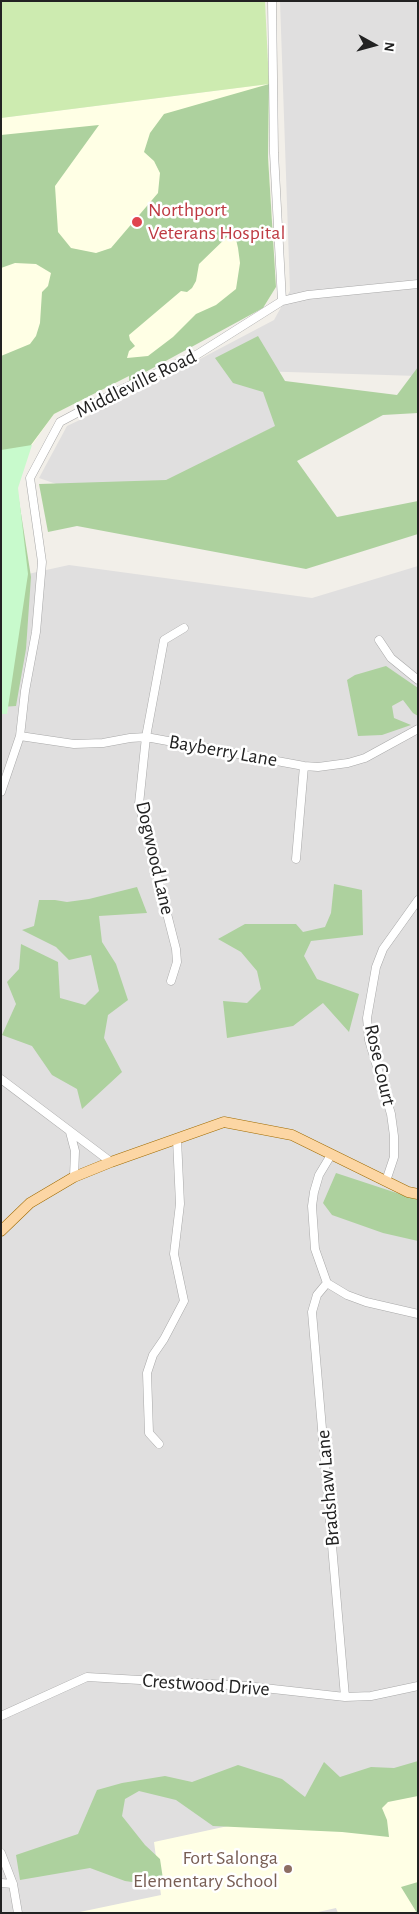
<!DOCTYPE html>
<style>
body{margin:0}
#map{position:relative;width:419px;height:1914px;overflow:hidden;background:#f2efe9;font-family:"Alegreya Sans",sans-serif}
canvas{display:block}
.frame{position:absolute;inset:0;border:2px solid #222;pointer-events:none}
.north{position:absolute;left:349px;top:20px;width:50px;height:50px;-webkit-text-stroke:4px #fff;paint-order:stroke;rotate:97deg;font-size:14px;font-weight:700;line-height:20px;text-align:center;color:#222}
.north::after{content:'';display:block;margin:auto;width:18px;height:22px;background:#222;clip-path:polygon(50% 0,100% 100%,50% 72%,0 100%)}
</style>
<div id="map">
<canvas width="419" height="1914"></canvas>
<div class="frame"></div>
<div class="north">N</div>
</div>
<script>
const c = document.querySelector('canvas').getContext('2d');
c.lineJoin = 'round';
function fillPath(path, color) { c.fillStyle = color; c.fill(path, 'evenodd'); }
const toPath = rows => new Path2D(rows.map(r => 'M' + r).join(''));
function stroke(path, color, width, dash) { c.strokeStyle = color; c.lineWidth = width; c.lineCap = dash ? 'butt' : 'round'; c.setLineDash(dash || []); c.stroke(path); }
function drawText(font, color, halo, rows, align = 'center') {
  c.font = font + ' "Alegreya Sans",sans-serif'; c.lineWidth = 5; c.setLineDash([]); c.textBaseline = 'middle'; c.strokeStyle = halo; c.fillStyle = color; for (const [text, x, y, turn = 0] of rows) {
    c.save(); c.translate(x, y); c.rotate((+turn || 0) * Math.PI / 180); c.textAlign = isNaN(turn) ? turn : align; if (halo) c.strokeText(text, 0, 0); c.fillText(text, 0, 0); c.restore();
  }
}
fillPath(toPath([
 [280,1,418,1,418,376,256,371,276,426,117,505,39,478,67,426,126,398,274,320,290,291],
 [69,565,312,598,418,566,418,1913,1,1913,1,714,7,714,28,574]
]), '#e0dfdf');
fillPath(toPath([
 [269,84,268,157,276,287,263,308,54,414,32,445,1,450,1,118],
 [418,1785,418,1913,338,1913,336,1908,314,1913,75,1913,161,1895,154,1842]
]), '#ffffe5');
fillPath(toPath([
 [1,1,265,1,269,84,1,118]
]), '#cdebb0');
fillPath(toPath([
 [269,84,268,157,276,287,263,308,129,381,129,376,54,414,31,445,17,488,31,577,26,649,16,706,1,707,1,356,30,344,36,336,40,323,42,292,48,286,51,273,36,264,15,263,1,268,1,135,99,125,55,186,58,232,71,248,96,253,111,248,158,193,160,173,154,161,144,152,150,133,164,114],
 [230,234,235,235,238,248,240,263,236,289,216,305,196,314,173,337,148,356,127,358,129,351,135,346,130,340,129,335,181,291,187,292,192,288,196,281,199,264],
 [258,336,285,381,397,395,418,367,418,413,383,415,297,461,337,517,418,501,418,534,306,569,77,526,48,532,39,484,166,480,275,426,263,392,233,383,215,358],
 [386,666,418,688,418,716,413,713,403,700,392,706,394,718,411,725,382,735,358,736,347,680,355,675],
 [334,884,362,890,363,935,311,941,304,956,317,979,359,994,349,1032,323,1003,293,1026,227,1038,223,1001,247,1003,261,989,257,971,241,952,218,939,245,924,296,924,303,932,325,927,331,913],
 [137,887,147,913,99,916,102,942,116,964,128,1000,108,1015,104,1038,122,1072,82,1109,77,1089,52,1075,32,1046,2,1035,16,1004,7,982,19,969,21,944,58,962,60,998,85,1005,99,991,91,955,69,960,56,947,22,930,34,926,39,900,55,900,67,902,89,899],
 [336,1173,418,1200,418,1241,383,1233,332,1215,323,1203],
 [418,1761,418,1796,388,1802,382,1808,387,1820,389,1837,342,1832,213,1826,176,1800,139,1791,125,1799,122,1816,145,1845,160,1859,163,1879,146,1884,125,1881,90,1868,20,1880,16,1855,78,1834,97,1790,122,1783,165,1776,192,1782,238,1765,282,1779,305,1797,324,1762,340,1777,371,1767,394,1768],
 [418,1882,418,1913,417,1913,401,1887]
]), '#add19e');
fillPath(toPath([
 [32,445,18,488,28,574,7,714,1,714,1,450]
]), '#c8facc');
const minor = toPath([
 [282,301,308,295,418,284],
 [379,640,391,658,418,680],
 [20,736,74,744,103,743,130,738,146,737,304,766,318,767,348,763,365,758,418,729],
 [1,792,20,736,25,691,36,632,42,562,30,478,60,422,120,390,198,354,282,301,274,153,272,1],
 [296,859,304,766],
 [171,981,177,962,176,949,139,804,146,737,164,640,184,628],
 [1,1079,111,1162],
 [70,1132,75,1151,74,1177],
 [331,1155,319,1175,314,1192,312,1206,315,1249,327,1283,347,1295,366,1302,418,1314],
 [386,1181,394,1157,394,1136,391,1114,369,1040,367,1018,376,967,383,949,418,900],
 [327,1283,317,1295,312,1312,345,1697],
 [159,1444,149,1433,147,1373,153,1355,164,1339,184,1301,174,1254,180,1204,177,1139],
 [1,1716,87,1677,246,1686,345,1697,371,1696,418,1686],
 [1,1853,13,1884,18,1913],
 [1,1883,13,1884]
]);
const major = toPath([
 [1,1231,30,1203,74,1177,111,1162,224,1122,292,1135,408,1192,418,1194]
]);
stroke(minor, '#a9a9a9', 9);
stroke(major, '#a06b00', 11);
stroke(minor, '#fff', 8);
stroke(major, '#fcd6a4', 10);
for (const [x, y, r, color] of [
 [137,222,6,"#e0444e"],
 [288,1869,5,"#8d6e63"]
]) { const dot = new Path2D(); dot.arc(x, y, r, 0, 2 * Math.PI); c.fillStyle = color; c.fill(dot); stroke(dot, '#fff', 2); }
drawText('20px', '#be3a42', '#fff', [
 ["Northport",148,210],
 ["Veterans Hospital",148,233]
], 'left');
drawText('20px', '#222', '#fff', [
 ["Middleville Road",136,384,-26],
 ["Bayberry Lane",223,751,10],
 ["Dogwood Lane",155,858,77],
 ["Rose Court",380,1065,77],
 ["Bradshaw Lane",328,1488,-95],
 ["Crestwood Drive",206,1685,4]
]);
drawText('20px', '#785e54', '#fff', [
 ["Fort Salonga",278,1858],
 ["Elementary School",278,1881]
], 'right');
</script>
